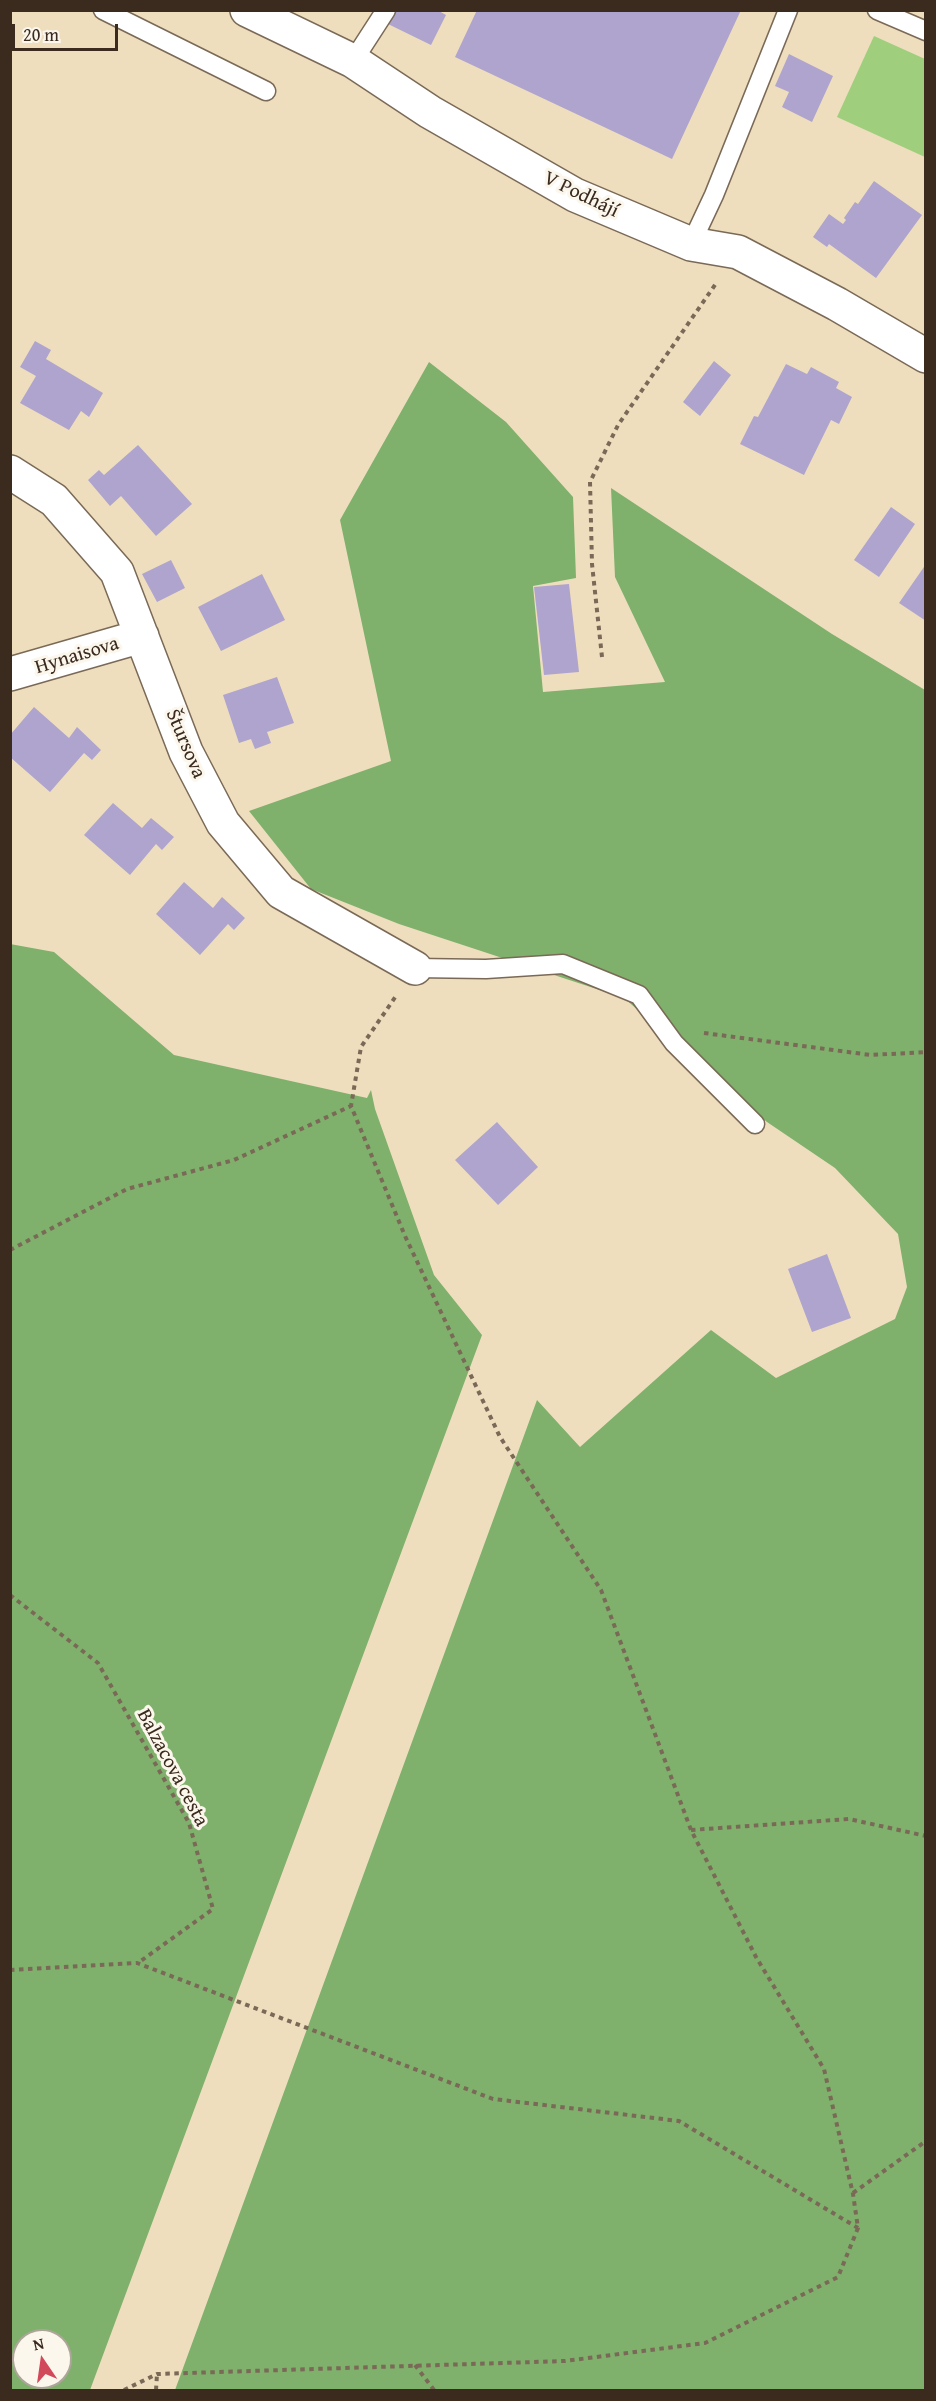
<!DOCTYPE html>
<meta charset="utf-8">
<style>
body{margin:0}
#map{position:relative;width:936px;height:2401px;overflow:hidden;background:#eedebe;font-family:"Gentium Book Plus",serif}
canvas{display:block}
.frame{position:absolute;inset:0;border:12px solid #3b2a1e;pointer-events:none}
.north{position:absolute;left:12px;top:2329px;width:60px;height:60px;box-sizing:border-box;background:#fbf7ec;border:2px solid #aea59a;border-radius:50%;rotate:347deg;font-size:16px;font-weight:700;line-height:24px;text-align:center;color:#3b2a1e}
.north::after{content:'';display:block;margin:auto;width:21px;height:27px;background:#d1495b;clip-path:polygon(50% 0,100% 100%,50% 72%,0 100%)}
.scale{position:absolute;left:12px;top:24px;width:106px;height:27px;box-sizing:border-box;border:3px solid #3b2a1e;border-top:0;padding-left:8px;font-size:18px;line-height:21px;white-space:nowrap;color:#3b2a1e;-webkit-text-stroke:4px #fbf7ec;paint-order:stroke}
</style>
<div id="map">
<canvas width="936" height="2401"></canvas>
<div class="frame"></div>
<div class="north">N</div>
<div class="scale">20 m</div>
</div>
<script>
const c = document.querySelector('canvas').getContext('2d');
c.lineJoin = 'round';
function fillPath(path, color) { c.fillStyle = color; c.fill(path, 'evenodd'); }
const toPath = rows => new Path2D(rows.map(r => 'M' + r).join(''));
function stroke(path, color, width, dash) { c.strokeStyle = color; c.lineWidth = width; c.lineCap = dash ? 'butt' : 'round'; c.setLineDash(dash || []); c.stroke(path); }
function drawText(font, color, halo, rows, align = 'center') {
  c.font = font + ' "Gentium Book Plus",serif'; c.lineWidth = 6; c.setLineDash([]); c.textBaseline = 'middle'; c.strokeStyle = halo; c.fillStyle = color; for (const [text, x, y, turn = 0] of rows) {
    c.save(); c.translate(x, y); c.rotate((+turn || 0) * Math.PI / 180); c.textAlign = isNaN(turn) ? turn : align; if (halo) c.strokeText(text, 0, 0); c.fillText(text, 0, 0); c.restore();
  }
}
fillPath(toPath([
 [874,36,925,59,925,157,837,117]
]), '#9fce7c');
fillPath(toPath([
 [429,362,506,422,573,497,576,578,533,586,543,692,665,682,615,577,611,488,832,634,925,690,925,2390,175,2390,537,1400,580,1447,711,1330,776,1378,895,1319,907,1287,898,1234,835,1168,767,1122,624,998,399,924,311,889,249,811,391,761,340,520],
 [10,944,54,952,174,1055,367,1098,371,1090,375,1109,434,1275,482,1335,90,2390,11,2390],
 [24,2341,60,2341,60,2377,24,2377]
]), '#7fb16c');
fillPath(toPath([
 [394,10,437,10,446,15,431,45,388,24],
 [477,10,741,10,672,159,455,57],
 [789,54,833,76,812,122,782,107,789,92,775,86],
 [874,181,922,215,876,278,829,244,827,247,813,237,829,214,843,224,846,220,844,218,855,202,858,204],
 [35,341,51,350,46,359,103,393,89,417,81,411,69,430,20,403,36,376,20,367],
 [714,361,731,375,700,416,683,402],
 [786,364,807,374,811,367,839,382,836,388,852,397,839,424,831,420,804,475,740,444,754,416,758,417],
 [138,445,192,504,156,536,121,496,110,506,88,480,99,470,104,475],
 [891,507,915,524,879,577,854,560],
 [171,560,185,588,157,602,142,574],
 [926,564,926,621,899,603],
 [262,574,285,620,221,651,198,607],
 [569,584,579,672,544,675,534,587],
 [277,677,294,723,267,732,271,743,255,749,251,739,239,743,223,695],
 [34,707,69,738,77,727,101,750,92,760,84,753,50,792,10,757,10,735],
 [113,803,142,828,151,818,174,837,162,850,156,844,130,875,84,835],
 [184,882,213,908,222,897,245,918,234,930,228,924,200,955,156,914],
 [497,1122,538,1167,498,1205,455,1160],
 [827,1254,851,1318,812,1332,788,1269]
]), '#aea4ce');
const service = toPath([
 [103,10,266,91],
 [877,10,926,31],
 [353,61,386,10],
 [691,244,714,195,788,10],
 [415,968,486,969,563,964,639,995,674,1043,755,1124]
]);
const minor = toPath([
 [247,10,353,61,430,112,575,195,691,244,738,252,837,304,926,356],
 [10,472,54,500,117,572,186,752,223,823,281,892,415,968],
 [10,674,142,636]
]);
stroke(service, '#7a6956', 21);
stroke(minor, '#7a6956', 36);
stroke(toPath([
 [602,657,592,564,590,482,618,425,717,282],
 [704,1033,871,1055,926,1052],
 [10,1250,127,1189,234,1160,351,1106],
 [10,1595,98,1663,189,1823,213,1909,138,1963],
 [691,1830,849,1819,926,1836],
 [10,1970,137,1963,493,2099,679,2121,858,2228],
 [853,2193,926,2141],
 [415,2365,434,2390],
 [124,2390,157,2374,565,2361,705,2343,838,2277,858,2228,853,2194,824,2069,756,1957,691,1830,601,1590,500,1437,405,1236,351,1106,361,1047,396,996],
 [156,2390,157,2374]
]), '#7a6956', 4, [4.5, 4.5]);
stroke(service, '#fff', 18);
stroke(minor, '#fff', 33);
drawText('20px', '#3b2a1e', '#fbf7ec', [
 ["V Podhájí",581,195,26],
 ["Hynaisova",77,656,-17],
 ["Štursova",185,744,67],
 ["Balzacova cesta",172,1768,62]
]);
</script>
